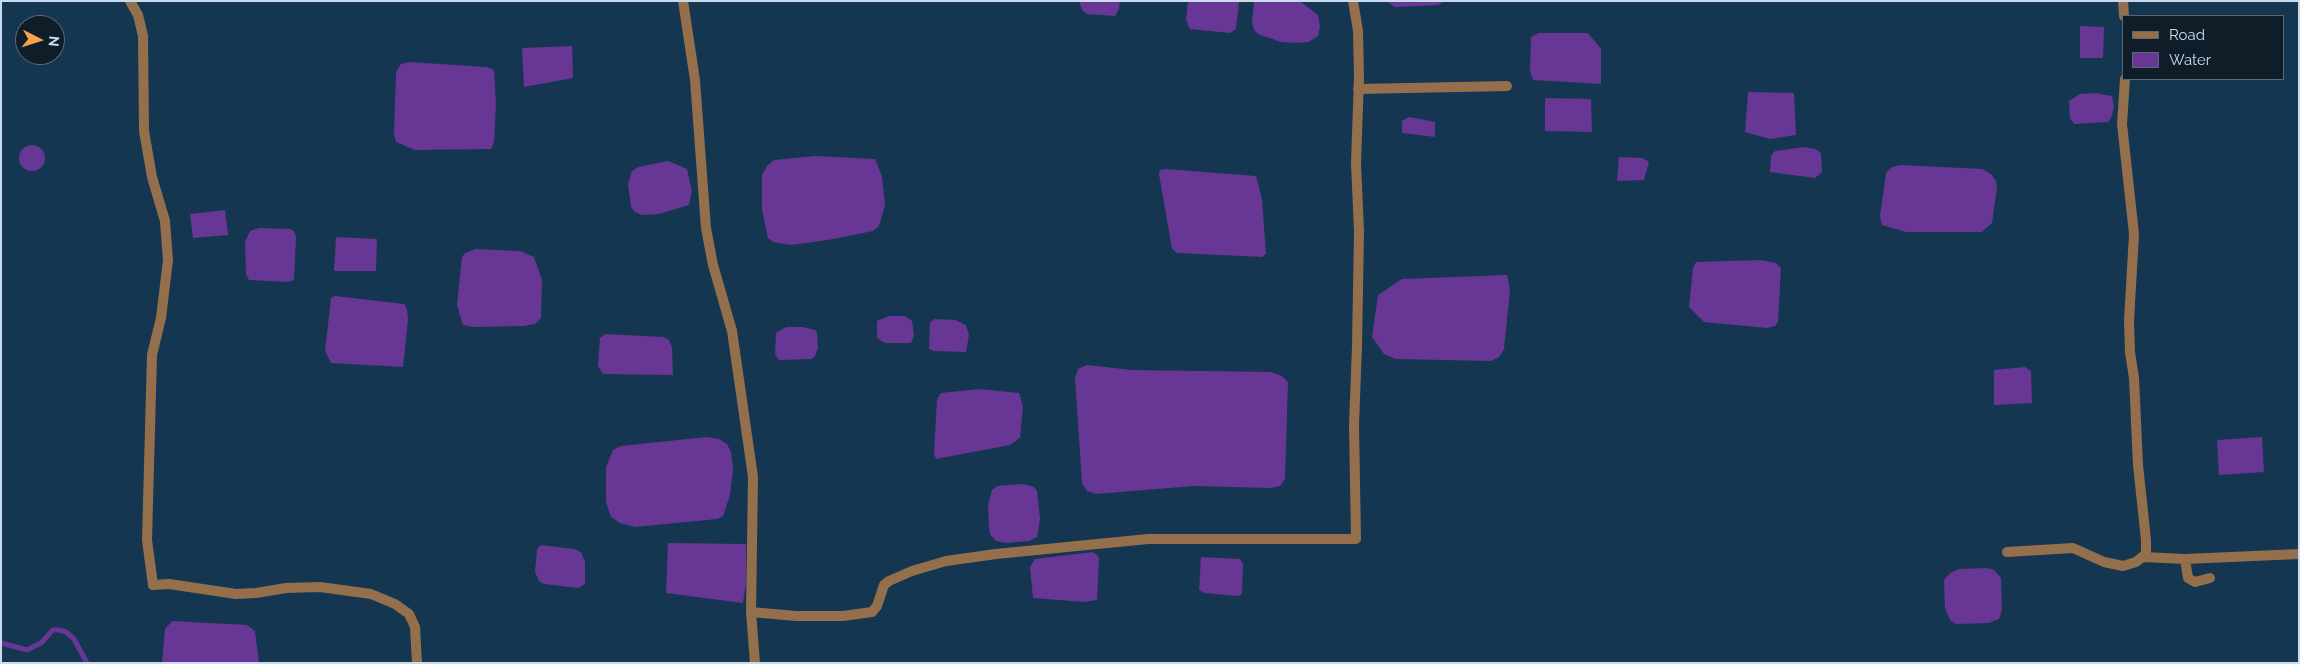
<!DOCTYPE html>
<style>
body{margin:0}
#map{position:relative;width:2300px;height:664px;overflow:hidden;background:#153651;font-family:Raleway,sans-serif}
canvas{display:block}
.frame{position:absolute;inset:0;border:2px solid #c8dbec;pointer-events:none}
.legend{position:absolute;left:2122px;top:15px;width:162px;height:65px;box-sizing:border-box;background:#0f1d29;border:1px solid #596977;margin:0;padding:6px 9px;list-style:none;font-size:15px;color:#c8dbec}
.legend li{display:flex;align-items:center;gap:10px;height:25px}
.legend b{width:25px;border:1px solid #596977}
.north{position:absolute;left:15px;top:15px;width:50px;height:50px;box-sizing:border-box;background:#0f1d29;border:1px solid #596977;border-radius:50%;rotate:95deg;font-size:14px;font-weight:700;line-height:20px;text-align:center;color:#c8dbec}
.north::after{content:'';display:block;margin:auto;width:18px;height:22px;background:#f6a247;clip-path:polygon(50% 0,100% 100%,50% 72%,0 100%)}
</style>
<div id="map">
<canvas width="2300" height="664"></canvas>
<div class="frame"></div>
<ul class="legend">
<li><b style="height:6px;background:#946f4c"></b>Road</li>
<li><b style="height:14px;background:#683695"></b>Water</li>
</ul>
<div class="north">N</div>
</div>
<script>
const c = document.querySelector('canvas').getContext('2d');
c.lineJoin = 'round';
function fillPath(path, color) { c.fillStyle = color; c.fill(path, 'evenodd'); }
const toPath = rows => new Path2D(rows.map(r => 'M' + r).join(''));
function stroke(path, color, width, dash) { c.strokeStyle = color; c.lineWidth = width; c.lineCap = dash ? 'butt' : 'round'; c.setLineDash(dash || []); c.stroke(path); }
fillPath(toPath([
 [1079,1,1120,1,1119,9,1115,16,1087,14,1082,10],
 [1188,1,1239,1,1236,29,1230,33,1190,29,1186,20],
 [1254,1,1300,1,1318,15,1320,27,1318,36,1309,42,1295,43,1281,42,1258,34,1254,30,1252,23],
 [1386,1,1445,1,1438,5,1395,7],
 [2080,26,2104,27,2103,58,2080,58],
 [1539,33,1588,33,1601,49,1601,84,1533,80,1530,71,1531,37],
 [572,46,573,78,524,87,522,48],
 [409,62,487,67,494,70,496,104,494,142,491,149,415,150,396,142,394,133,396,72,401,64],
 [1748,92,1794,93,1796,135,1770,139,1745,132],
 [2095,93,2112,96,2114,107,2111,118,2108,122,2074,124,2070,118,2069,101,2080,94],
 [1545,98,1591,99,1592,132,1545,131],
 [1409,117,1435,122,1435,137,1402,133,1402,121],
 '19 158a13 13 0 1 1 26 0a13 13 0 1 1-26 0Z',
 [1805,147,1815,149,1821,153,1822,172,1815,178,1770,172,1771,156,1775,151],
 [815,156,875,159,882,176,885,205,879,226,873,231,828,240,791,245,773,242,768,238,762,210,762,175,767,166,774,160],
 [1619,157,1642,158,1649,162,1644,180,1617,181],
 [668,161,687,169,692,191,689,205,659,214,642,215,635,212,631,207,628,184,632,171,638,167],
 [1900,165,1982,169,1991,174,1996,181,1997,187,1992,223,1982,232,1906,232,1882,225,1880,216,1886,173,1892,167],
 [1165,169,1256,176,1262,199,1266,254,1262,257,1177,253,1172,249,1159,174,1160,170],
 [225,210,228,235,193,238,190,214],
 [259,228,290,229,294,231,296,237,294,280,287,282,249,280,246,274,245,242,250,231],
 [336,237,377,239,376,271,334,271],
 [475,249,520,251,534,257,542,280,541,318,535,324,524,326,473,327,463,325,457,305,462,257,465,253],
 [1761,260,1776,263,1781,268,1778,322,1775,326,1767,328,1704,322,1689,307,1693,268,1696,262],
 [1507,275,1510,290,1504,349,1499,357,1491,361,1396,359,1384,354,1372,337,1378,295,1402,279],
 [335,296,404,304,407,309,408,320,403,367,331,363,325,351,331,298],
 [889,316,905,316,912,321,914,336,911,343,885,343,877,338,877,321],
 [935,319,955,320,966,325,969,335,966,352,934,351,929,349,930,322],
 [803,327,815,330,817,333,818,348,815,356,812,359,779,360,775,354,776,333,786,327],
 [605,334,663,337,669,340,672,348,673,375,603,374,598,366,600,338],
 [1087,365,1132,370,1271,372,1282,376,1288,382,1285,479,1280,486,1271,488,1193,486,1096,494,1087,491,1082,483,1075,378,1078,369],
 [2025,367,2031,371,2032,403,1994,405,1994,370],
 [979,389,1019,393,1023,406,1020,438,1010,445,936,459,934,454,937,399,941,393],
 [707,437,719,439,727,444,731,452,733,469,730,495,723,516,717,519,635,527,620,523,611,517,606,502,606,467,613,450,621,446],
 [2262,437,2264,472,2219,475,2217,440],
 [1023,484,1034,487,1037,491,1040,519,1037,537,1029,541,1006,543,996,541,990,534,989,528,988,505,992,490,997,486],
 [668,543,746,544,746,583,743,603,666,593],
 [541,545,574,549,581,552,585,562,585,584,578,588,544,584,539,581,535,572,537,549],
 [1093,552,1098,556,1099,560,1097,600,1084,602,1033,598,1030,567,1035,559],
 [1201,557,1240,559,1243,564,1242,594,1239,596,1204,593,1199,590],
 [1987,568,1994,570,2001,578,2002,610,1999,619,1989,623,1956,624,1950,620,1945,608,1944,580,1950,573,1959,569],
 [172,621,247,625,255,631,259,663,162,663,165,629]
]), '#683695');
stroke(toPath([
 [1,643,27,650,41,643,53,630,59,630,66,632,74,639,87,663]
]), '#683695', 5);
stroke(toPath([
 [130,1,138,15,143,36,144,131,152,177,165,221,168,260,161,318,152,355,147,540,153,585,169,584,236,594,256,593,286,588,320,587,371,594,395,604,409,614,415,627,417,663],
 [683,1,695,80,706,228,713,265,732,331,753,477,751,612,755,663],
 [2123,1,2124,16],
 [1358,89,1507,86],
 [2007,552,2073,548,2104,562,2123,566,2136,562,2146,554,2146,540,2138,465,2134,378,2130,352,2129,321,2134,234,2122,124,2125,79],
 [2143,557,2185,559,2299,554],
 [2185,559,2188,578,2195,582,2210,578],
 [751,612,796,616,843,616,872,612,877,606,884,585,889,581,912,571,946,561,996,554,1148,539,1356,539,1354,425,1357,346,1359,232,1356,163,1359,78,1358,31,1353,1]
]), '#946f4c', 10);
</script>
